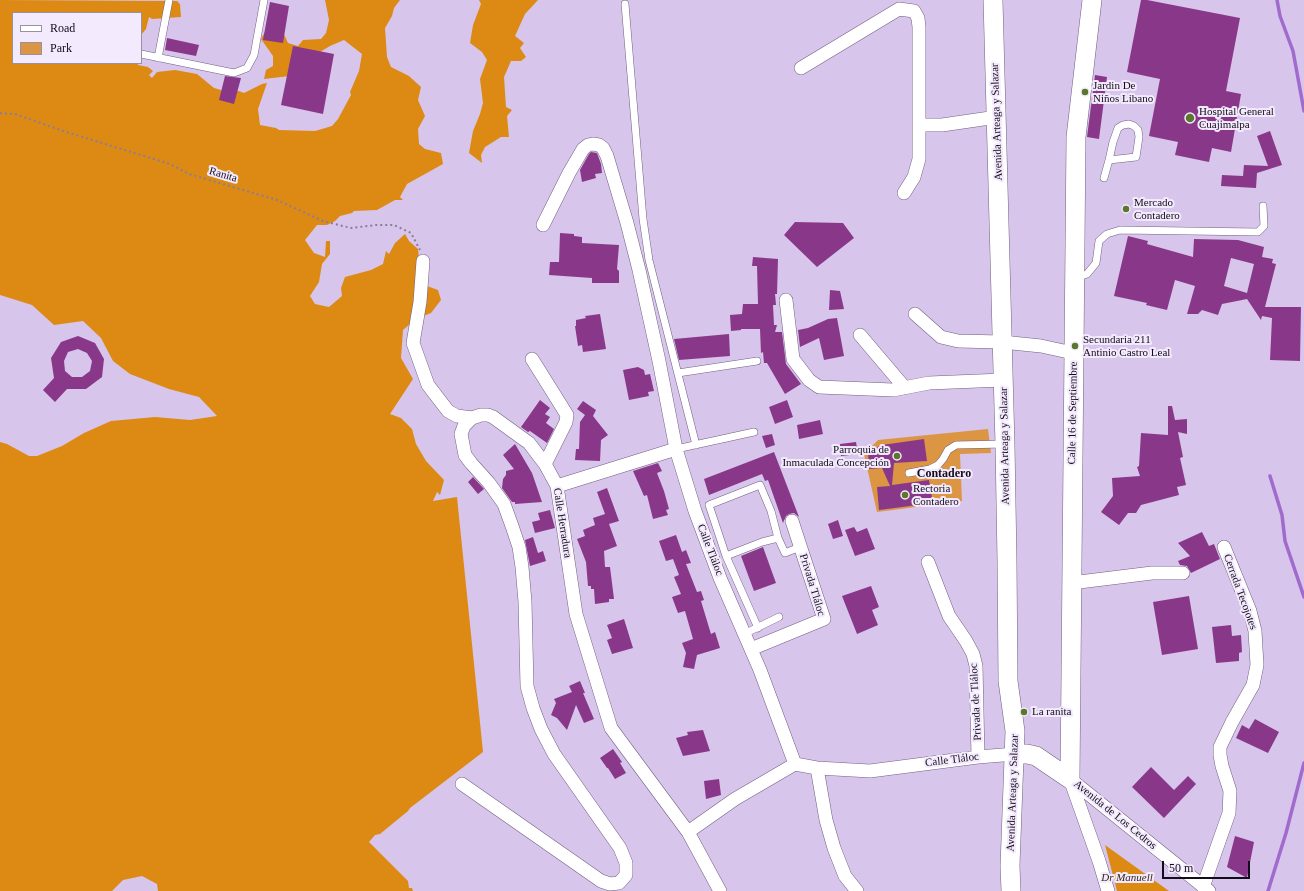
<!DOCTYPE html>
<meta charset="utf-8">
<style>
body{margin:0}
#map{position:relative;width:1304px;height:891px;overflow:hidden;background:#d7c5eb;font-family:"Times New Roman",serif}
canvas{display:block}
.legend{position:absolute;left:12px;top:12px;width:130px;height:52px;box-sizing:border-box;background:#f3eafd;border:1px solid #9991a2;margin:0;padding:5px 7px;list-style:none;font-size:12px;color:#130c19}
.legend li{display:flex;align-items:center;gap:8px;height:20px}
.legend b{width:20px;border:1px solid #9991a2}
.scale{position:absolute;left:1162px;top:861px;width:88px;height:18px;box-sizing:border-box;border:2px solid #130c19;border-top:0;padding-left:5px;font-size:12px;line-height:14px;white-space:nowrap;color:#130c19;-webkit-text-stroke:3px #f3eafd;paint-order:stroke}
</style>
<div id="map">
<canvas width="1304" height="891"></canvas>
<ul class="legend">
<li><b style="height:5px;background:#fff"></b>Road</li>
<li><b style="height:11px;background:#db9543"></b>Park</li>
</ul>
<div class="scale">50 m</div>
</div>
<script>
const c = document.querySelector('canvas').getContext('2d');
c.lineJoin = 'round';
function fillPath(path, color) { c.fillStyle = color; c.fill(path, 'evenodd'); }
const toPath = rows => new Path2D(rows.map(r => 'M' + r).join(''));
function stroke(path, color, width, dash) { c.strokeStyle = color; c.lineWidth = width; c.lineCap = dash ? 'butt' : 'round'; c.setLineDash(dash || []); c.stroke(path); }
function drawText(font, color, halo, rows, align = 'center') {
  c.font = font + ' "Times New Roman",serif'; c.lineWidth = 4; c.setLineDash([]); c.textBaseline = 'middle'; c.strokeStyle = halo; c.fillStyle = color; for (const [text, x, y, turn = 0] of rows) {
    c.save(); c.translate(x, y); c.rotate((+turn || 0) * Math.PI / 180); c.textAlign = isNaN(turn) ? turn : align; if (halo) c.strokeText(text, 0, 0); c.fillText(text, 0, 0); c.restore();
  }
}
fillPath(toPath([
 [988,429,991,453,960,454,962,501,877,512,864,454,878,440]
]), '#db9543');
fillPath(toPath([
 [0,0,177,1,180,4,181,17,152,19,149,17,146,29,141,35,141,13,13,13,13,63,138,63,138,65,148,67,153,71,149,75,152,78,157,72,175,70,197,74,214,88,228,92,239,91,244,93,262,84,267,83,258,109,260,125,276,128,279,130,315,131,332,126,338,119,351,95,350,92,359,71,362,54,344,40,330,46,320,52,290,76,264,79,266,70,273,66,273,56,261,39,275,14,288,43,298,46,303,40,321,39,326,33,329,20,325,0,400,0,394,8,392,16,385,28,387,57,391,67,409,76,421,87,418,100,425,116,418,129,419,144,425,149,441,153,443,164,407,184,400,197,403,200,395,200,377,210,354,211,352,213,340,216,335,221,327,225,317,225,305,240,314,253,325,257,326,241,330,241,330,254,322,264,319,282,310,296,315,304,329,307,342,296,341,288,345,277,371,270,383,264,386,251,389,254,395,243,405,234,409,241,418,249,419,259,427,286,438,290,441,300,431,313,416,319,403,330,401,358,413,379,390,414,401,418,412,429,416,444,426,461,444,480,440,495,437,492,433,501,457,497,483,752,410,808,408,811,380,834,375,835,369,842,408,881,409,888,412,888,413,891,158,891,157,884,142,876,123,880,112,891,0,891,0,442,7,444,29,456,37,456,62,446,84,433,111,421,155,417,190,420,217,416,199,397,169,389,130,374,113,361,101,338,83,321,54,325,32,305,0,295],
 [479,0,538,0,525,14,515,36,524,43,520,48,526,57,521,61,511,61,504,77,506,107,512,110,507,116,509,137,501,137,485,147,481,155,482,163,469,153,473,131,480,114,483,103,480,79,487,60,482,52,470,43,473,25,481,4],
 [1105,845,1169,891,1117,891]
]), '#dc8a13');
stroke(toPath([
 [1277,0,1280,16,1293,51,1304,111],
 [1270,476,1282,515,1285,541,1304,597],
 [1268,891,1286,833,1304,763]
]), '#a06bcd', 3.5);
fillPath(toPath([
 [1141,0,1147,0,1240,18,1226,91,1241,94,1231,152,1212,148,1209,162,1175,155,1178,142,1149,136,1160,79,1127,72],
 [270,2,289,6,283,43,263,40],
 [167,38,199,45,196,56,165,50],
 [293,46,334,54,323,114,281,105],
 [1095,75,1107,77,1099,139,1087,137],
 [225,76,241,78,234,104,219,100],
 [1270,131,1282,165,1257,173,1256,188,1221,186,1222,175,1243,176,1244,165,1268,166,1257,136],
 [591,152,597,153,601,164,602,173,595,174,596,178,582,182,580,170,589,154],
 [795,222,843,223,854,238,817,267,784,235],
 [560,233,574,234,574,236,582,237,582,243,619,245,617,269,619,271,619,283,592,283,592,278,549,275,550,262,559,262],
 [1128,236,1148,241,1147,244,1193,257,1194,239,1238,240,1264,247,1262,257,1273,259,1272,263,1276,264,1265,307,1301,307,1300,361,1270,360,1272,318,1262,316,1261,320,1247,299,1222,304,1218,315,1202,310,1198,314,1187,314,1195,286,1175,280,1167,310,1146,305,1147,303,1114,296],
 [1231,258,1254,264,1247,293,1224,286],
 [753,257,778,259,777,294,775,294,776,305,773,305,774,325,777,325,775,332,782,332,786,364,801,384,785,394,767,363,764,363,763,352,761,353,760,329,741,329,741,330,731,331,730,315,742,314,743,304,758,304,757,266,752,266],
 [830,290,840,291,844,309,829,310],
 [600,314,606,349,583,352,582,345,578,346,575,326,576,326,576,320,586,318,585,316],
 [837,318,844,356,824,360,819,338,800,347,798,330,808,328,828,319],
 [729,334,730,356,679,360,674,339],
 [78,336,95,343,104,359,102,377,86,389,67,389,55,402,43,390,54,378,51,358,61,342],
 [78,349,87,353,92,361,90,371,82,377,72,377,65,371,64,361,68,352],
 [638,367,644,370,645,375,650,374,654,391,648,392,649,396,629,400,623,370],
 [540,400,550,408,545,414,550,417,546,423,554,429,547,443,530,431,528,432,521,427],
 [787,400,793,417,775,424,769,407],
 [583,401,596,410,593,416,608,435,601,440,600,461,575,460,576,449,579,449,580,422,585,415,577,409],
 [1168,406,1172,406,1175,420,1187,419,1187,434,1178,432,1183,457,1180,458,1186,485,1177,487,1179,495,1141,505,1136,513,1128,513,1119,525,1101,512,1113,496,1112,478,1140,476,1137,467,1139,466,1141,433,1168,435],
 [820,420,823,434,799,439,797,425],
 [772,434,775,445,766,448,762,436],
 [924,439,927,461,894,463,892,485,929,480,933,503,879,510,877,487,890,486,882,468,869,469,868,451,882,445],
 [856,442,858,454,841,456,840,444],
 [515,444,532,473,542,502,515,504,515,502,512,502,502,488,503,479,506,475,506,471,514,469,503,455],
 [774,452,799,517,794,513,789,514,786,516,783,523,768,480,765,481,762,474,709,495,704,479],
 [658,463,662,471,657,473,664,491,669,509,666,510,668,515,653,519,647,495,644,496,633,471],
 [473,477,484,489,478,494,468,482],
 [607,488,619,521,609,524,617,546,604,551,605,567,610,567,614,599,609,599,609,602,595,604,594,589,591,589,591,586,588,586,586,562,577,539,585,536,583,530,595,525,593,518,605,514,597,492],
 [550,510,555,528,535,533,532,522,540,520,538,513],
 [838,520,843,536,833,539,828,524],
 [854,527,857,532,867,528,875,549,855,556,845,530],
 [1202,532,1209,546,1214,544,1220,559,1191,573,1187,566,1180,565,1178,561,1190,556,1178,543],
 [676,535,682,552,686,550,691,563,686,564,697,592,701,591,704,600,701,601,711,634,715,632,720,648,697,655,694,669,683,667,686,653,682,643,693,639,685,611,678,613,672,597,681,594,674,577,679,575,673,559,666,561,659,541],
 [533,537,538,553,543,551,546,561,530,566,525,540],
 [763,547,776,583,754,591,741,556],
 [871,586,879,607,872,610,878,625,857,634,842,596],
 [1189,596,1198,649,1162,655,1153,602],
 [624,619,633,648,612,654,607,640,612,638,607,625],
 [1231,625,1232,636,1241,635,1242,652,1239,653,1239,661,1216,663,1212,627],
 [580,681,585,693,583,693,594,719,584,723,576,705,567,730,557,718,551,715,556,703,554,699,572,692,569,686],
 [1255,719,1279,732,1268,753,1236,738,1242,725,1249,729],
 [703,730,710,751,683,756,676,738,688,735,687,732],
 [613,749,622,762,620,763,626,773,615,779,608,768,607,768,600,758],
 [1151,767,1174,790,1188,776,1196,784,1164,818,1132,787],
 [719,779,721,795,706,799,704,781],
 [1235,836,1254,842,1247,878,1227,867]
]), '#893889');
const lane = toPath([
 [625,4,643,219,649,260,696,445],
 [141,54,234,73,247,68,254,55,264,0],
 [158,58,169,0],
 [1104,178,1109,160,1113,142,1118,128,1123,125,1129,124,1134,126,1138,130,1139,137,1136,157,1109,160],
 [1076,278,1087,274,1096,263,1099,241,1107,234,1120,230,1258,232,1264,226,1263,206],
 [678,373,757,361],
 [676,449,754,432],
 [909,473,930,469,938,465,943,459,948,450,956,445,1005,444],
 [726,556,762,542,778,538],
 [758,628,726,556,709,505,760,485,771,511,778,538,785,553,800,547],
 [744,634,779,617]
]);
const street = toPath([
 [801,68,899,9,914,11,918,18,919,27,919,159,914,177,904,193],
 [919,125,942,125,997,117],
 [543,225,569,173,583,149,588,145,593,144,599,145,603,148,607,156,627,223,639,270,659,361,676,449,695,511,720,578,760,670,795,764],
 [423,261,420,302,413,343,428,385,448,411,457,416,472,418,481,415,488,415,493,417,529,443,545,464,557,486,576,614,611,728,688,832,720,891],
 [786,300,793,359,809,380,819,387,893,390,929,383,1003,380],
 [915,314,941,337,958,341,1002,342,1041,346,1073,353],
 [860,335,905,388],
 [532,359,567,415,566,422,545,464],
 [557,486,676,449],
 [928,562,949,616,966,641,973,654,976,666,978,757],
 [1071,583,1152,573,1183,573],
 [751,649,824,619,792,521],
 [817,768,826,820,834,848,845,876,857,891],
 [1070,779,1209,891],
 [1070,779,1099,861,1108,891],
 [462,784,601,881,610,884,619,883,626,875,626,863,620,848,554,754,541,729,533,708,527,686,525,602,522,567,519,547,512,526,504,504,489,483,471,463,465,455,461,434,464,426,472,418],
 [688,832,735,799,795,764,817,768,870,771,978,757,1015,754],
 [1203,887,1229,813,1230,791,1222,766,1220,755,1220,747,1232,722,1253,685,1257,665,1255,631,1250,611,1224,547]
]);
const secondary = toPath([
 [993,0,1005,445,1007,561,1008,681,1015,731,1010,866,1011,891],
 [1015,754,1027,754,1036,756,1070,779],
 [1070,779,1076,137,1092,0]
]);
stroke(lane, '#716082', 8);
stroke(street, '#716082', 14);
stroke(secondary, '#716082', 20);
stroke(toPath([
 [0,113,15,114,63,131,170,164,189,174,277,200,323,221,351,228,376,225,394,225,411,233,420,250]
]), '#8b7d99', 2, [2, 3]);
stroke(lane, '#fff', 7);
stroke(street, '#fff', 13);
stroke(secondary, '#fff', 19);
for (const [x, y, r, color] of [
 [1085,92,4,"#5a772c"],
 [1190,118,5,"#5a772c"],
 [1126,209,4,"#5a772c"],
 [1075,346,4,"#5a772c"],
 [897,456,4,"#5a772c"],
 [905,495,4,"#5a772c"],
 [1024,712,4,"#5a772c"]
]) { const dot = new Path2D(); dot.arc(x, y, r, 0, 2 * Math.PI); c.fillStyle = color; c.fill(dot); stroke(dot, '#f3eafd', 1.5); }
drawText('11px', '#130c19', '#f3eafd', [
 ["Jardin De",1093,86],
 ["Niños Libano",1093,99],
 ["Hospital General",1199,112],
 ["Cuajimalpa",1199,125],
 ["Mercado",1134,203],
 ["Contadero",1134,216],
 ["Secundaria 211",1083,340],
 ["Antinio Castro Leal",1083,353],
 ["Parroquia de",889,450,"right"],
 ["Inmaculada Concepción",889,463,"right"],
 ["Rectoria",913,489],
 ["Contadero",913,502],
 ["La ranita",1032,712]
], 'left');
drawText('11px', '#130c19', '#f3eafd', [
 ["Avenida Arteaga y Salazar",997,122,-92],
 ["Ranita",223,175,16],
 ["Calle 16 de Septiembre",1073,413,-89],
 ["Avenida Arteaga y Salazar",1005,446,-91],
 ["Calle Herradura",562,523,81],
 ["Calle Tláloc",710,550,69],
 ["Privada Tláloc",812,585,73],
 ["Cerrada Tecojotes",1240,592,70],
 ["Privada de Tláloc",976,702,-93],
 ["Calle Tláloc",952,760,-7],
 ["Avenida Arteaga y Salazar",1013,793,-88],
 ["Avenida de Los Cedros",1115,815,39]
]);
drawText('italic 11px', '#372717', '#f3eafd', [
 ["Dr Manuell",1127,878]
]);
drawText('bold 12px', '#130c19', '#f3eafd', [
 ["Contadero",944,474]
]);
</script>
